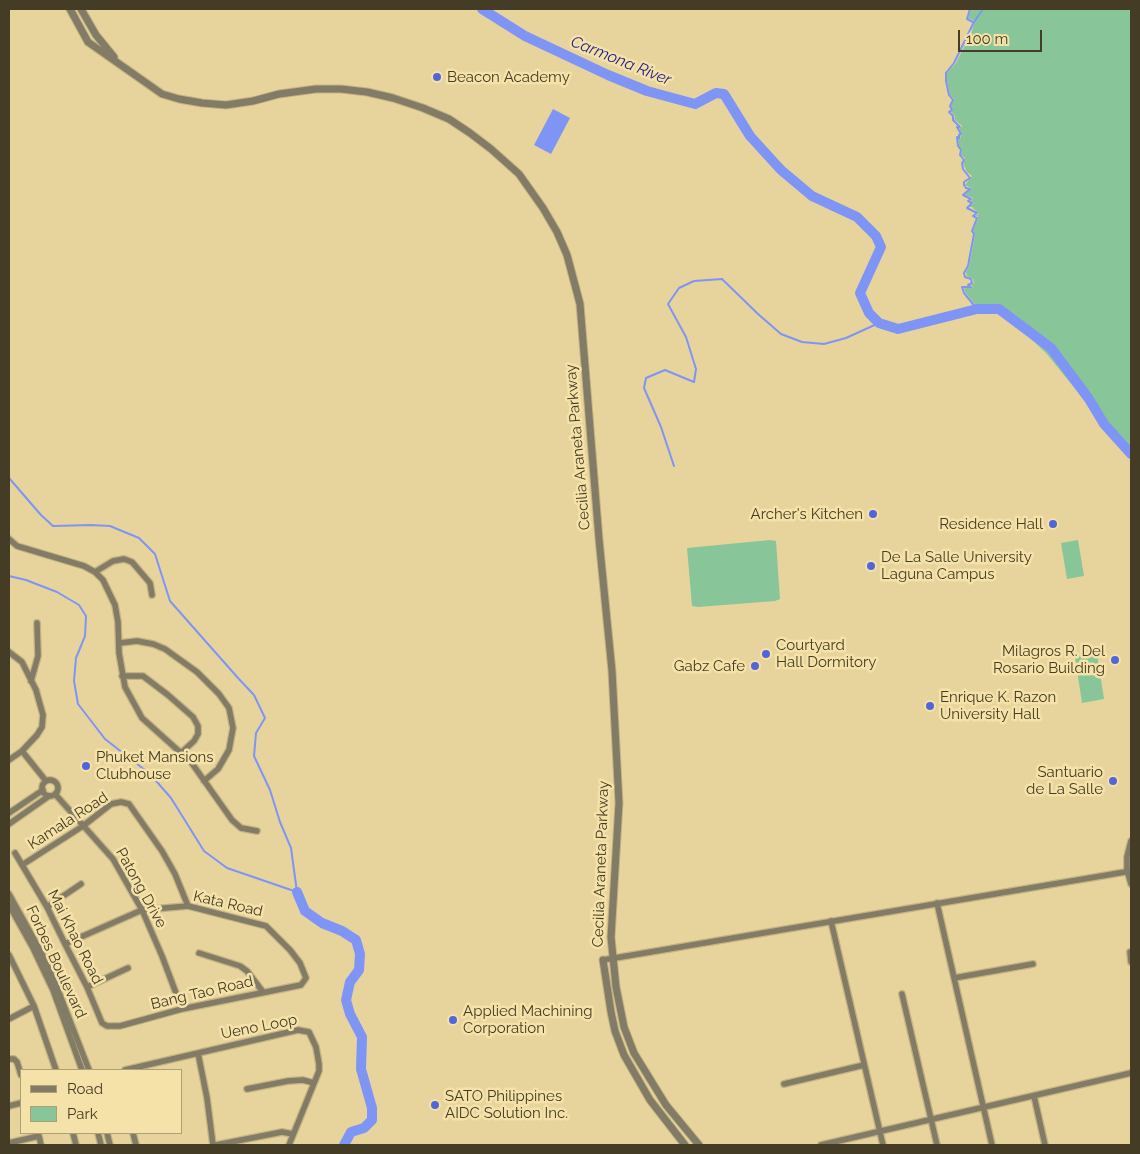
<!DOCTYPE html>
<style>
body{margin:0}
#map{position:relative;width:1140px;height:1154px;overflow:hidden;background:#e7d49c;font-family:Raleway,sans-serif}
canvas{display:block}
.frame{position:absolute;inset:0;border:10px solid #443c25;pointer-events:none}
.legend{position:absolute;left:20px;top:1069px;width:162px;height:65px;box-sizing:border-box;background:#f4e2a8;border:1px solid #aea074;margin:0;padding:6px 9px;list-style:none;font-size:15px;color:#443c25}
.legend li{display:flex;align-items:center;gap:10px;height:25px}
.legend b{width:25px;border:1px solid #aea074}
.scale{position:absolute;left:958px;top:30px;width:84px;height:22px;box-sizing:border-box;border:2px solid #443c25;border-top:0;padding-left:6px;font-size:15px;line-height:18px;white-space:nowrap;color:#443c25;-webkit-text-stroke:4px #f4e2a8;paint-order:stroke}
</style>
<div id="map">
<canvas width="1140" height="1154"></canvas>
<div class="frame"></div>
<ul class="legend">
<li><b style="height:6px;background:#827b65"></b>Road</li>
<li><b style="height:14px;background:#88c699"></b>Park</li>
</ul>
<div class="scale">100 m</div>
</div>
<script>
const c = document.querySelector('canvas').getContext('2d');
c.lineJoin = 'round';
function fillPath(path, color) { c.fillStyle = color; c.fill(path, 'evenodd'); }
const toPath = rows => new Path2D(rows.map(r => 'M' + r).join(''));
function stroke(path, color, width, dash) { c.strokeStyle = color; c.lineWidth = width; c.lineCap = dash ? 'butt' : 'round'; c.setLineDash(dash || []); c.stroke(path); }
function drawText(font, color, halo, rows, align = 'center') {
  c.font = font + ' Raleway,sans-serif'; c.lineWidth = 5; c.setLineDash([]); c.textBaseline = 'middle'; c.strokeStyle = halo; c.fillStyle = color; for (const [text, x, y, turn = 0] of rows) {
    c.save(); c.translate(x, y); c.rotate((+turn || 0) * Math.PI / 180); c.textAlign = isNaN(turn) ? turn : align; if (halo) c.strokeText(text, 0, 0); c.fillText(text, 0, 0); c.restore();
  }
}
fillPath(toPath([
 [971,9,1131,9,1131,453,1104,424,1046,353,999,309,978,308,965,292,964,288,970,288,973,287,971,285,974,283,973,279,967,276,966,272,969,267,975,235,973,231,978,218,978,216,975,216,979,214,972,207,969,207,974,203,971,201,973,198,965,195,971,188,965,185,972,176,967,172,963,163,965,158,961,155,962,150,959,146,958,139,961,138,960,136,962,135,959,128,961,128,962,126,954,119,955,116,951,112,953,110,951,106,954,99,950,95,947,81,947,73,956,63,972,31,975,21,968,18],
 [770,540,776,541,780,599,775,601,698,607,692,606,687,548],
 [1078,540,1084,576,1067,579,1061,543],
 [1097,654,1104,699,1082,703,1075,657]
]), '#88c699');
fillPath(toPath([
 [553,109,570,118,551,154,534,145]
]), '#7e95f6');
stroke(toPath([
 [970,9,967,19,973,22],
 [977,309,964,293,962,287,971,287,968,285,972,283,971,279,965,277,964,273,968,266,974,234,972,231,977,218,973,216,977,213,967,208,972,203,968,201,971,199,963,195,970,189,966,188,964,185,964,182,970,178,963,169,962,163,964,160,960,155,961,150,958,146,957,137,959,138,959,135,961,134,957,127,960,127,953,120,953,116,949,112,952,110,950,106,953,100,949,95,946,81,946,73,954,63,974,22,983,9],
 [9,388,9,394],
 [674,466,661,427,644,388,646,378,665,370,694,382,696,369,686,337,668,304,679,288,694,281,722,279,758,314,781,334,802,342,824,344,846,338,879,323],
 [9,478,41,515,53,526,91,525,110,526,139,538,155,554,170,601,238,678,254,695,265,718,256,733,254,756,270,790,280,822,291,848,297,892,227,868,204,851,171,798,150,774,105,739,78,704,74,681,76,658,85,636,86,616,79,605,57,592,26,580,9,576]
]), '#7e95f6', 2);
stroke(toPath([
 [482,9,525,36,608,75,647,91,695,104,716,93,724,94,750,136,781,170,812,196,857,217,876,236,881,247,860,293,869,313,879,323,898,329,977,309,999,309,1051,348,1089,399,1104,424,1131,454],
 [297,892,305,911,322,923,342,931,356,940,360,954,359,970,350,982,346,1000,350,1014,362,1037,361,1069,372,1108,372,1120,364,1128,351,1132,344,1145]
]), '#7e95f6', 10);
const minor = toPath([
 [9,539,17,546,84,566,95,572,103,580,115,605,118,622,119,653,125,687,142,718,191,762,232,820,241,828,257,831],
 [95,572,113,561,124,559,132,562,150,583,152,595],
 [120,643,137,641,153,644,165,649,197,672,219,694,229,708,233,728,229,750,218,769,204,781],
 [9,652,22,662,36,690,43,715,42,727,37,735,22,751,9,760],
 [122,676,143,676,168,695,193,717,198,726,198,734,194,741,182,752],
 [31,681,38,656,37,623],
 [22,751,46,781],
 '42 788a8 8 0 1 1 16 0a8 8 0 1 1-16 0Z',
 [55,794,113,859,142,910,162,956,182,1009],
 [9,813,43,790],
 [9,824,49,796],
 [1131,841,1127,857,1127,870,1131,884],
 [15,853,47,907,65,944,87,987,102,1023,107,1026,120,1026,182,1009,301,985,306,978,300,963,290,950,266,926,188,906,142,910,65,944],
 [22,865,83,826,111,804,121,802,129,804,162,851,175,874,188,906],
 [9,894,41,952,56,985,89,1070],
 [937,903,992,1145],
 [9,905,33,948,53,990,82,1070],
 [47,907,81,884],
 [831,921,883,1145],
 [1130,952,1131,962],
 [199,953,240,966,247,971,263,992],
 [9,955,34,1006,56,1070],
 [603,960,1131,871],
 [954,978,1033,964],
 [87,987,128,968],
 [902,994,937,1145],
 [9,1019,34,1006],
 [198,1053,207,1098,213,1145],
 [9,1059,14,1059,17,1062,21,1075],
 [125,1070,298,1030,309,1032,316,1047,319,1064,319,1071,289,1145],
 [784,1084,864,1065],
 [247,1089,288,1081,303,1080,314,1083],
 [1034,1096,1045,1145],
 [9,1106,21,1103],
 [73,1133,76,1145],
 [98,1133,101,1145],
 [107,1133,110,1145],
 [133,1133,136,1145],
 [9,1143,39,1136,41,1145],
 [216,1145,282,1132,293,1134],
 [821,1145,1131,1073]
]);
const tertiary = toPath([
 [70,9,88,42,162,94,179,99,202,103,226,105,253,101,279,94,316,89,341,89,367,92,393,98,423,108,449,119,470,133,491,149,519,174,543,208,557,232,567,255,580,304,599,539,612,671,619,803,611,937,616,987,624,1027,634,1053,666,1105,699,1145],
 [81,9,96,35,114,57],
 [603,960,611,1012,615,1031,624,1055,650,1100,685,1145]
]);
stroke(minor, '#c3b382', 8);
stroke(tertiary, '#c3b382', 9);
stroke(minor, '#827b65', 5.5);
stroke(tertiary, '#827b65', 7);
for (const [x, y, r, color] of [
 [437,77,5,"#5265db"],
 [873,514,5,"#5265db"],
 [1053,524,5,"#5265db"],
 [871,566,5,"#5265db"],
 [766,654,5,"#5265db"],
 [1115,660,5,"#5265db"],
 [755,666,5,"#5265db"],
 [930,706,5,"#5265db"],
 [86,766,5,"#5265db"],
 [1113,781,5,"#5265db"],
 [453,1020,5,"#5265db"],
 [435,1105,5,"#5265db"]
]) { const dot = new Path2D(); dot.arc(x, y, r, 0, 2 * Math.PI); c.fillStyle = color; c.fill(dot); stroke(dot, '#f4e2a8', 2); }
drawText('15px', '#443c25', '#f4e2a8', [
 ["Beacon Academy",447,77],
 ["Archer's Kitchen",863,514,"right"],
 ["Residence Hall",1043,524,"right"],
 ["De La Salle University",881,557],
 ["Laguna Campus",881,574],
 ["Courtyard",776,645],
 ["Hall Dormitory",776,662],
 ["Milagros R. Del",1105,651,"right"],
 ["Rosario Building",1105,668,"right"],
 ["Gabz Cafe",745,666,"right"],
 ["Enrique K. Razon",940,697],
 ["University Hall",940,714],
 ["Phuket Mansions",96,757],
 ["Clubhouse",96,774],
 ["Santuario",1103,772,"right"],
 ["de La Salle",1103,789,"right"],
 ["Applied Machining",463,1011],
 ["Corporation",463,1028],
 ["SATO Philippines",445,1096],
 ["AIDC Solution Inc.",445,1113]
], 'left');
drawText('15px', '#443c25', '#f4e2a8', [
 ["Cecilia Araneta Parkway",578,447,-95],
 ["Kamala Road",68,821,-33],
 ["Cecilia Araneta Parkway",601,864,-88],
 ["Patong Drive",141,888,61],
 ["Kata Road",228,904,13],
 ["Mai Khao Road",75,937,63],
 ["Forbes Boulevard",56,962,65],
 ["Bang Tao Road",202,993,-13],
 ["Ueno Loop",259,1027,-11]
]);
drawText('italic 16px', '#1f1d8c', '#f4e2a8', [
 ["Carmona River",621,61,22]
]);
</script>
